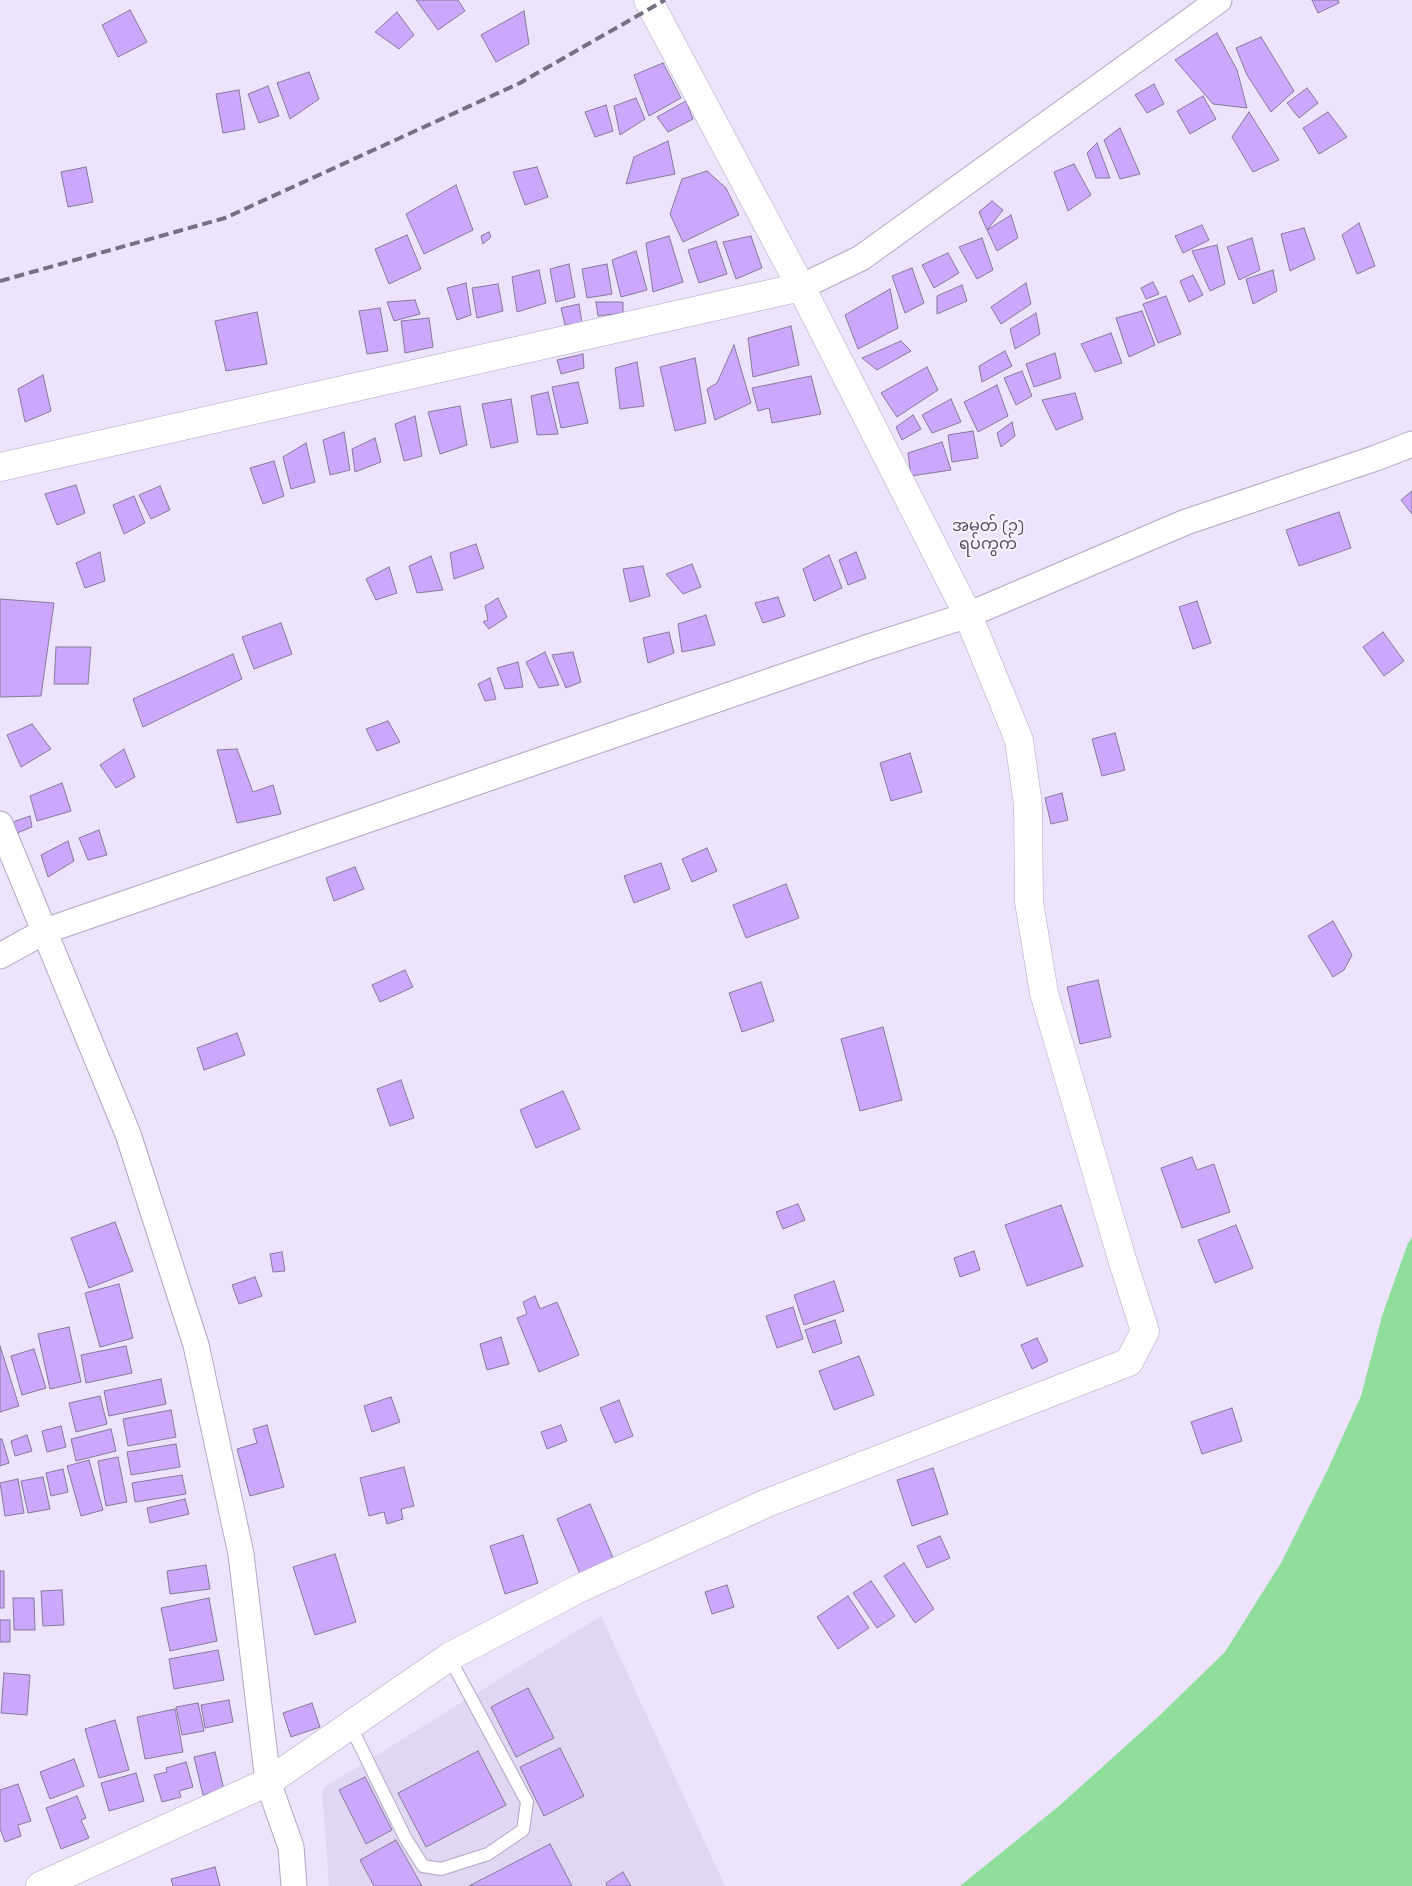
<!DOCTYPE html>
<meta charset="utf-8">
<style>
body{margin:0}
canvas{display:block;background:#ede3fd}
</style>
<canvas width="1412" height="1886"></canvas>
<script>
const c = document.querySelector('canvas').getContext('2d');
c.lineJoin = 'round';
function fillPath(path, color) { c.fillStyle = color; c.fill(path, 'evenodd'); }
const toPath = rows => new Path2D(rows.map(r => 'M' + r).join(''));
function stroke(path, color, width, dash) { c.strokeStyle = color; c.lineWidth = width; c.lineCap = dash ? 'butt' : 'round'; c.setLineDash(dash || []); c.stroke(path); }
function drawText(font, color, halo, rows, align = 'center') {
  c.font = font + ' "Space Grotesk","Noto Sans Myanmar",sans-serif'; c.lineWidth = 4; c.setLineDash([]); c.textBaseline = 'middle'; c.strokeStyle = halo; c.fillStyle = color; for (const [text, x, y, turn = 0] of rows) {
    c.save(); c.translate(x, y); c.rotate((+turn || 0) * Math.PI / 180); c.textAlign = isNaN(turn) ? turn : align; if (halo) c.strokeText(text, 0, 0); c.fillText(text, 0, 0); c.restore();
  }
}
fillPath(toPath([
 [601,1616,725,1886,329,1886,322,1789]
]), '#e2d6f5');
fillPath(toPath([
 [1412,1237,1412,1886,960,1886,1059,1806,1159,1716,1225,1652,1281,1563,1328,1469,1361,1396,1382,1316,1408,1243]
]), '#8fde9c');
const building = toPath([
 [416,0,458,0,465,11,438,30,416,0],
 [1312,0,1338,0,1339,3,1318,13,1312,0],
 [130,10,147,42,118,57,102,25,130,10],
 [524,11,529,44,496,62,481,35,524,11],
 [397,12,414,35,399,49,375,32,397,12],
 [1217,33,1237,70,1247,108,1213,104,1175,60,1217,33],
 [1261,37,1294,91,1271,112,1247,75,1236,48,1261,37],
 [663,63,681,98,649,116,634,75,663,63],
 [309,72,319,99,290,119,277,83,309,72],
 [1154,84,1164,104,1147,113,1135,95,1154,84],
 [268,86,279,116,259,123,248,94,268,86],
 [1307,88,1318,103,1299,118,1287,103,1307,88],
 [239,90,245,129,223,133,216,94,239,90],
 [1203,96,1216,119,1190,134,1177,111,1203,96],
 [636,98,645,119,620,135,614,106,636,98],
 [686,101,693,119,668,132,657,117,686,101],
 [606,105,613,131,595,137,585,112,606,105],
 [1249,112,1279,160,1253,172,1232,137,1249,112],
 [1328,112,1347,137,1319,154,1303,128,1328,112],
 [1120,128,1140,174,1120,179,1104,140,1120,128],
 [668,141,675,174,626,184,634,157,668,141],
 [1097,143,1110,178,1096,178,1087,153,1097,143],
 [1074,164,1091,195,1068,211,1054,172,1074,164],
 [86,167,93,202,68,207,61,172,86,167],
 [537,167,548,197,525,205,513,172,537,167],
 [707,171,726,188,739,215,683,242,670,214,682,179,707,171],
 [456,185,473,230,424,254,406,214,456,185],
 [992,201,1003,210,987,230,979,212,992,201],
 [1011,215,1018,238,997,251,987,230,1011,215],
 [1359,223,1375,266,1357,274,1342,235,1359,223],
 [1202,225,1209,240,1183,253,1175,236,1202,225],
 [1304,228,1315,259,1290,271,1281,234,1304,228],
 [489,232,491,237,483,244,481,236,489,232],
 [407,235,421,269,389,284,375,249,407,235],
 [669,236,683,282,653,292,646,243,669,236],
 [751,236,762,268,736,279,723,242,751,236],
 [982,238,993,270,977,279,959,247,982,238],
 [1252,238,1260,270,1239,280,1227,247,1252,238],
 [716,241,727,274,699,283,688,250,716,241],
 [1217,245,1225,284,1210,291,1192,251,1217,245],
 [636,251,647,290,621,297,612,260,636,251],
 [948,253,959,273,934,288,922,265,948,253],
 [569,264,575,297,556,302,550,269,569,264],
 [607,264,612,294,587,298,582,269,607,264],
 [912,268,924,303,905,313,892,276,912,268],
 [539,270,546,303,517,312,512,277,539,270],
 [1273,270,1277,291,1253,304,1246,279,1273,270],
 [1193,275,1203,295,1189,302,1180,281,1193,275],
 [1153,282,1159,294,1146,299,1141,288,1153,282],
 [466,283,471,315,457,320,447,288,466,283],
 [1026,283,1031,304,1001,324,991,307,1026,283],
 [498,284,503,311,477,318,472,288,498,284],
 [962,285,967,301,937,314,937,296,962,285],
 [890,289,898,328,858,349,845,315,890,289],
 [1166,296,1181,334,1158,343,1143,304,1166,296],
 [415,300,420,314,394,321,387,302,415,300],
 [596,302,623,302,623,313,598,316,596,302],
 [579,304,582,323,565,325,561,308,579,304],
 [380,308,388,351,367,354,359,311,380,308],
 [1142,311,1155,345,1129,357,1116,318,1142,311],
 [257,312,267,364,226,371,215,321,257,312],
 [1036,313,1040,334,1015,349,1010,329,1036,313],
 [429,318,433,347,405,353,401,321,429,318],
 [791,326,799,365,753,377,748,338,791,326],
 [1111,333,1122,363,1095,372,1081,344,1111,333],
 [901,341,911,351,877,370,862,358,901,341],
 [734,345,751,403,715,420,707,389,717,383,734,345],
 [1005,351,1012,366,982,382,979,366,1005,351],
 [1055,353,1061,378,1034,387,1026,364,1055,353],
 [583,354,584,368,561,374,557,360,583,354],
 [695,358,706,423,675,431,660,367,695,358],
 [637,362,644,406,620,409,615,368,637,362],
 [927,367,938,390,897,417,881,393,927,367],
 [1022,371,1032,396,1016,405,1004,378,1022,371],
 [43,375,51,411,25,422,18,389,43,375],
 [811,376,821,414,772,423,769,408,758,411,752,388,811,376],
 [578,382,588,423,561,428,552,387,578,382],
 [997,385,1008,416,978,432,964,402,997,385],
 [548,392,558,434,537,435,531,396,548,392],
 [1075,393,1083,419,1056,430,1042,400,1075,393],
 [511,399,518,442,491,448,482,404,511,399],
 [951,399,961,422,932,433,922,415,951,399],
 [460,406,467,445,440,454,428,412,460,406],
 [913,415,921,429,902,440,896,427,913,415],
 [415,416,422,456,404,461,395,424,415,416],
 [1012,422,1015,436,1001,447,997,433,1012,422],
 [973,431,978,458,952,462,948,435,973,431],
 [344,432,350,470,330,475,323,440,344,432],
 [375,438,381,462,355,472,352,449,375,438],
 [942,442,951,470,911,476,908,453,942,442],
 [306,443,315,482,291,489,283,457,306,443],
 [274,461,284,496,263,504,250,468,274,461],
 [76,485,85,513,57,525,45,494,76,485],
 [160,486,170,510,151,519,139,495,160,486],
 [1412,491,1412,514,1401,500,1412,491],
 [134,496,145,523,124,534,113,505,134,496],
 [1339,512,1351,548,1299,566,1286,530,1339,512],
 [476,544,484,568,454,579,450,553,476,544],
 [100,552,105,581,85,588,76,563,100,552],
 [856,552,866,578,848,585,839,560,856,552],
 [829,555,842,588,814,601,803,569,829,555],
 [431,556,443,590,417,593,409,566,431,556],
 [692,564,701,587,683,594,666,574,692,564],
 [643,566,650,596,630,602,623,569,643,566],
 [389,567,397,593,376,600,366,579,389,567],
 [778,597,785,616,763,623,755,603,778,597],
 [498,598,507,617,489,629,483,622,488,620,485,606,498,598],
 [0,599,54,603,41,696,0,697,0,599],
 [1197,601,1211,643,1193,649,1179,607,1197,601],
 [706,615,715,645,682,652,678,624,706,615],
 [281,623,292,654,254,669,242,637,281,623],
 [669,632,674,653,648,663,643,638,669,632],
 [1383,632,1404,661,1384,676,1363,647,1383,632],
 [56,647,91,647,88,684,54,684,56,647],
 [545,652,559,685,539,688,526,662,545,652],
 [573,652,581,682,566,688,552,655,573,652],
 [233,654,242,679,143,727,133,699,233,654],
 [518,662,523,687,505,689,497,668,518,662],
 [490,678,496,699,485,701,478,684,490,678],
 [388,721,400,742,377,751,366,729,388,721],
 [32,724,51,749,21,767,7,735,32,724],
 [1115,733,1125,770,1102,776,1092,739,1115,733],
 [124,749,135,777,116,788,100,765,124,749],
 [237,749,253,792,273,785,281,814,237,823,217,750,237,749],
 [910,753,922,792,891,801,880,763,910,753],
 [62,783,71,811,37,821,30,796,62,783],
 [1062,793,1068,820,1051,824,1045,798,1062,793],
 [30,816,32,827,17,833,13,822,30,816],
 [99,830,107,855,88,860,79,838,99,830],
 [68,841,74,861,48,877,41,855,68,841],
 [707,848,717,871,692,882,682,859,707,848],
 [661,863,670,889,634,903,624,876,661,863],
 [355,867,364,889,334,901,326,878,355,867],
 [786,884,799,918,746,938,733,905,786,884],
 [1333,921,1352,955,1344,970,1333,977,1308,936,1333,921],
 [405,970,413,987,380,1002,372,985,405,970],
 [1098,980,1111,1037,1080,1044,1067,987,1098,980],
 [761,982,774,1021,742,1032,729,993,761,982],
 [883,1027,902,1100,860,1111,841,1039,883,1027],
 [237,1033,245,1055,204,1070,197,1048,237,1033],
 [401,1080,414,1118,390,1126,377,1089,401,1080],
 [563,1091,580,1129,536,1148,520,1110,563,1091],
 [1192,1157,1197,1170,1214,1164,1230,1212,1182,1228,1161,1168,1192,1157],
 [798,1204,805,1220,783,1229,776,1212,798,1204],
 [1061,1205,1083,1266,1027,1286,1005,1225,1061,1205],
 [115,1222,133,1271,89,1288,71,1238,115,1222],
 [1236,1225,1253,1268,1215,1283,1198,1240,1236,1225],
 [974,1251,980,1270,960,1277,954,1258,974,1251],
 [282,1252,285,1271,273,1272,270,1254,282,1252],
 [255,1277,262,1296,239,1304,232,1285,255,1277],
 [834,1281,844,1311,804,1325,794,1295,834,1281],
 [119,1284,133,1338,100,1347,85,1293,119,1284],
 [535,1296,540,1309,557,1302,579,1355,539,1372,517,1318,527,1314,523,1302,535,1296],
 [793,1307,803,1339,777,1348,766,1316,793,1307],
 [835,1320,842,1343,813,1353,805,1330,835,1320],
 [69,1327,81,1382,50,1389,38,1334,69,1327],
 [501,1337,509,1364,487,1370,480,1344,501,1337],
 [1037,1338,1048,1361,1032,1369,1021,1345,1037,1338],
 [0,1346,19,1406,0,1412,0,1346],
 [126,1346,132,1373,86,1383,81,1355,126,1346],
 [34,1349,46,1388,22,1395,11,1356,34,1349],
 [859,1356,874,1395,834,1410,819,1371,859,1356],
 [161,1379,166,1404,109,1416,104,1391,161,1379],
 [100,1396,107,1424,76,1432,69,1403,100,1396],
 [391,1397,400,1422,372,1432,364,1406,391,1397],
 [619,1400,633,1436,615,1443,600,1408,619,1400],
 [1232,1408,1242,1441,1202,1454,1191,1422,1232,1408],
 [171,1410,176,1437,128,1446,123,1419,171,1410],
 [267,1425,284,1487,250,1496,237,1449,257,1443,253,1429,267,1425],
 [561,1425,567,1441,547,1449,541,1432,561,1425],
 [61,1426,66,1447,47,1452,42,1431,61,1426],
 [111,1429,116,1451,76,1461,71,1439,111,1429],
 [27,1435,32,1451,15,1456,11,1441,27,1435],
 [0,1439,2,1439,9,1463,0,1466,0,1439],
 [176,1444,180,1467,131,1475,127,1452,176,1444],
 [118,1457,127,1502,106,1506,98,1461,118,1457],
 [89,1460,103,1510,81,1516,67,1466,89,1460],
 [404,1467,414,1506,401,1509,403,1519,387,1524,384,1512,369,1516,360,1478,404,1467],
 [933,1468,948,1514,912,1526,897,1480,933,1468],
 [63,1469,68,1492,51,1496,46,1473,63,1469],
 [182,1475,186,1494,135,1502,132,1483,182,1475],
 [43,1477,50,1509,28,1513,21,1481,43,1477],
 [18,1479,24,1513,5,1516,0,1483,18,1479],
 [185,1499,189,1514,150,1523,147,1508,185,1499],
 [590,1504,614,1560,580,1574,557,1519,590,1504],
 [523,1535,538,1583,505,1594,490,1546,523,1535],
 [940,1536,950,1558,927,1568,917,1546,940,1536],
 [335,1554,356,1622,315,1635,293,1567,335,1554],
 [904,1563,934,1609,915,1623,884,1576,904,1563],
 [206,1565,210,1589,170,1594,167,1571,206,1565],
 [0,1571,4,1571,4,1608,0,1608,0,1571],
 [871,1581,895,1616,877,1628,853,1593,871,1581],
 [727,1585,734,1607,712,1614,705,1592,727,1585],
 [62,1590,64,1625,43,1626,41,1591,62,1590],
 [848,1596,869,1628,838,1649,817,1617,848,1596],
 [13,1598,34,1598,35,1630,14,1630,13,1598],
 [209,1598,217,1641,170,1651,161,1608,209,1598],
 [0,1620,10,1620,10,1642,0,1642,0,1620],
 [218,1650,224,1680,174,1689,169,1659,218,1650],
 [4,1673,30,1675,27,1715,1,1713,4,1673],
 [528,1688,554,1738,516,1757,491,1707,528,1688],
 [229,1700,233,1722,205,1728,201,1705,229,1700],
 [198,1703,204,1731,182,1735,176,1707,198,1703],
 [312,1703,320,1727,291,1737,283,1713,312,1703],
 [175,1709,183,1752,145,1759,137,1717,175,1709],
 [115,1720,129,1770,99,1778,85,1729,115,1720],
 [560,1748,584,1796,544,1816,520,1767,560,1748],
 [478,1751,506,1805,426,1847,398,1793,478,1751],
 [215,1752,224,1790,203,1795,194,1757,215,1752],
 [74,1759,84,1786,50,1799,40,1772,74,1759],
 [186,1762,193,1787,179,1791,181,1797,162,1802,154,1775,167,1772,166,1768,186,1762],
 [136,1773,144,1801,109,1811,101,1783,136,1773],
 [365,1777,392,1830,366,1844,339,1790,365,1777],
 [18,1784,31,1821,18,1825,21,1836,5,1842,1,1831,0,1831,0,1790,18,1784],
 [77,1796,86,1818,81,1820,89,1838,61,1849,46,1808,77,1796],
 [396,1840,422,1886,374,1886,360,1860,396,1840],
 [550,1844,572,1886,469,1886,550,1844],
 [215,1867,220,1886,173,1886,171,1879,215,1867],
 [623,1872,631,1886,607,1886,606,1883,623,1872]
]);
fillPath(building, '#cba8fc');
stroke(building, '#867b98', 1);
const lane = toPath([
 [350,1725,406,1839,423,1866,441,1869,488,1854,523,1830,527,1802,449,1657]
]);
const street = toPath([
 [801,287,861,258,1219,0],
 [0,824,128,1134,196,1345,241,1554,268,1782,291,1847,294,1886],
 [0,956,45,931,869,647,968,615,1186,522,1376,458,1412,444]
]);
const secondary = toPath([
 [0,467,801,287],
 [40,1886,268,1782,449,1657,578,1589,767,1503,1129,1362,1145,1331,1122,1259,1044,993,1029,902,1028,805,1019,740,968,615,801,287,648,0]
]);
stroke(lane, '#b2a6c4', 14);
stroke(street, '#b2a6c4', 27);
stroke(secondary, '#b2a6c4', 29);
stroke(lane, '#fff', 12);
stroke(street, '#fff', 25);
stroke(secondary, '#fff', 28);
stroke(toPath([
 [0,281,225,218,520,83,665,0]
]), '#776f82', 4, [10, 5]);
drawText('16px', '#574c67', '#f7f4fb', [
 ["အမှတ် (၁)",988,527],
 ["ရပ်ကွက်",988,545]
]);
</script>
